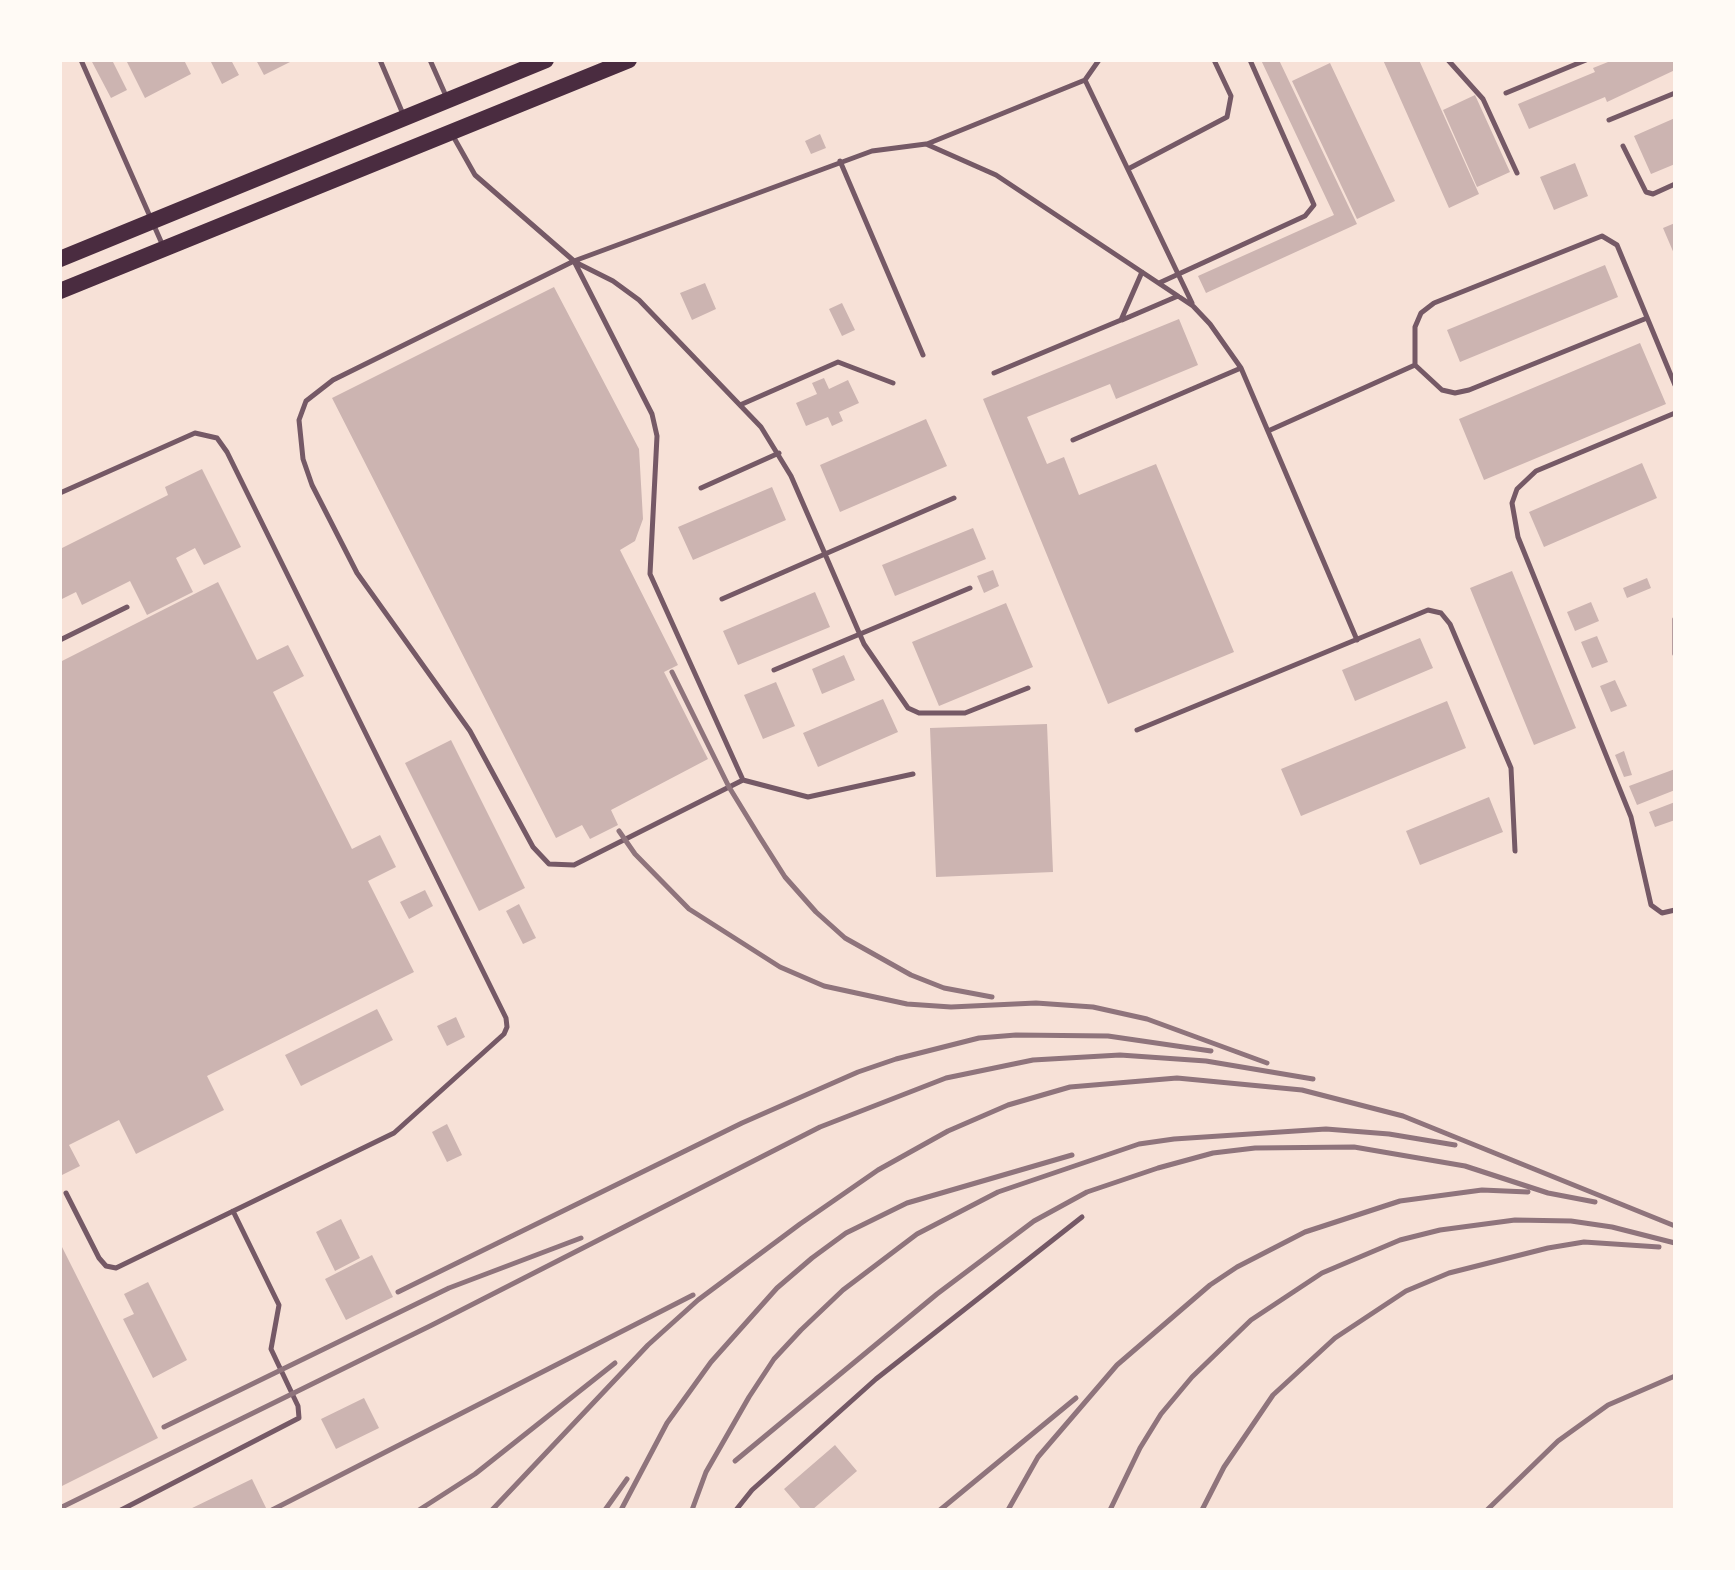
<!DOCTYPE html>
<style>
body{margin:0}
#map{position:relative;width:1735px;height:1570px;overflow:hidden;background:#f7e1d7;font-family:"PT Sans Narrow",sans-serif}
canvas{display:block}
.frame{position:absolute;inset:0;border:62px solid #fffaf5;pointer-events:none}
</style>
<div id="map">
<canvas width="1735" height="1570"></canvas>
<div class="frame"></div>
</div>
<script>
const c = document.querySelector('canvas').getContext('2d');
c.lineJoin = 'round';
function fillPath(path, color) { c.fillStyle = color; c.fill(path, 'evenodd'); }
const toPath = rows => new Path2D(rows.map(r => 'M' + r).join(''));
function stroke(path, color, width, dash) { c.strokeStyle = color; c.lineWidth = width; c.lineCap = dash ? 'butt' : 'round'; c.setLineDash(dash || []); c.stroke(path); }
fillPath(toPath([
 [91,60,112,60,127,90,111,98],
 [126,60,184,60,191,74,145,98],
 [210,60,231,60,239,75,222,84],
 [256,60,294,60,264,75],
 [1261,60,1279,60,1357,224,1206,293,1198,276,1334,215],
 [1383,60,1419,60,1479,194,1449,208],
 [1613,60,1675,60,1675,70,1607,102,1605,97,1529,129,1518,104,1595,72,1593,68],
 [1330,63,1395,201,1357,219,1292,81],
 [1475,95,1510,172,1477,187,1443,110],
 [1675,118,1675,164,1651,174,1634,136],
 [820,134,826,148,811,154,805,141],
 [1575,163,1588,196,1554,210,1540,177],
 [1675,223,1675,256,1663,228],
 [1605,265,1618,297,1460,362,1447,330],
 [705,283,716,309,692,320,680,293],
 [554,287,639,449,643,519,635,541,620,550,678,665,664,672,708,759,611,810,618,825,590,839,582,825,556,838,332,398],
 [842,303,855,330,842,336,829,309],
 [1179,319,1198,365,1116,399,1110,384,1027,417,1047,464,1064,457,1079,495,1156,464,1234,652,1108,704,983,399],
 [1640,343,1666,404,1484,480,1459,419],
 [824,378,829,389,848,380,859,403,839,412,843,421,832,426,828,417,806,426,796,403,817,394,812,383],
 [926,419,947,466,840,512,820,465],
 [1642,463,1657,498,1544,547,1529,512],
 [202,469,241,547,204,565,195,548,176,558,193,592,147,615,130,581,82,605,76,592,60,600,60,549,168,495,165,487],
 [772,487,786,520,693,560,678,527],
 [973,528,986,559,895,596,882,565],
 [993,570,999,586,984,593,977,576],
 [1512,571,1576,728,1534,745,1470,588],
 [1647,578,1651,588,1627,598,1623,588],
 [218,582,257,660,288,645,304,676,273,692,352,849,380,835,396,867,368,881,414,972,207,1076,224,1110,136,1154,119,1120,69,1145,80,1166,60,1176,60,662],
 [815,592,830,627,738,665,723,631],
 [1591,602,1599,621,1575,631,1567,612],
 [1006,603,1033,667,939,706,912,642],
 [1597,636,1608,662,1592,668,1581,642],
 [1420,638,1433,668,1355,701,1342,670],
 [844,655,855,680,822,694,812,669],
 [1615,680,1627,706,1611,712,1600,686],
 [776,682,795,726,763,739,744,695],
 [883,699,898,732,818,767,803,733],
 [1447,701,1466,748,1301,816,1281,769],
 [1047,724,1053,872,936,877,930,728],
 [451,740,525,888,479,911,405,763],
 [1624,751,1632,775,1624,777,1615,755],
 [1675,769,1675,790,1637,805,1629,786],
 [1489,797,1503,832,1420,865,1406,831],
 [1675,802,1675,820,1655,827,1649,812],
 [425,890,433,906,409,919,400,902],
 [519,904,536,938,523,944,506,911],
 [377,1009,393,1040,301,1086,285,1055],
 [456,1017,465,1037,447,1046,437,1026],
 [447,1124,462,1155,447,1162,432,1132],
 [341,1219,360,1258,335,1271,316,1232],
 [60,1243,158,1438,60,1487],
 [372,1255,393,1297,346,1320,325,1279],
 [148,1282,187,1360,153,1378,123,1319,134,1314,124,1294],
 [364,1398,379,1428,336,1449,321,1419],
 [835,1445,857,1471,812,1510,802,1510,784,1489],
 [252,1479,267,1510,188,1510]
]), '#ccb4b1');
stroke(toPath([
 [81,60,163,246],
 [380,60,403,114],
 [430,60,446,96],
 [1448,60,1483,99,1517,173],
 [1085,80,1099,60],
 [1506,93,1586,60],
 [1609,120,1675,93],
 [453,136,475,175,574,261,872,151,926,144,996,175,1193,306,1210,324,1241,368,1357,640],
 [927,144,1085,80,1192,303],
 [1623,146,1646,192,1653,194,1675,184],
 [840,161,923,355],
 [1128,169,1227,117,1231,96,1214,60],
 [574,261,333,380,306,401,299,420,303,459,312,485,357,573,470,731,533,847,549,864,574,865,743,780,808,797,913,774],
 [574,261,652,414,657,436,650,574,743,780],
 [575,262,613,281,639,300,761,427,791,476,825,554,954,498],
 [1159,283,1305,216,1314,205,1250,60],
 [1647,318,1469,390,1455,393,1442,390,1415,365,1415,327,1421,313,1434,303,1602,236,1617,245,1675,385],
 [1122,320,1178,296],
 [994,373,1121,320,1142,272],
 [740,405,838,362,893,383],
 [1675,413,1536,471,1517,489,1512,503,1518,537,1631,817,1651,905,1662,913,1675,910],
 [1268,431,1415,365],
 [1073,440,1241,368],
 [701,488,779,453],
 [60,493,195,433,217,438,227,452,506,1018,507,1027,504,1034,394,1133,116,1268,106,1266,99,1258,66,1193],
 [722,599,825,554,864,644,908,708,919,713,965,713,1028,688],
 [1675,619,1675,654],
 [60,640,127,607],
 [774,670,970,588],
 [1137,730,1428,610,1441,613,1450,624,1511,768,1515,851],
 [121,1510,299,1418,298,1406,271,1349,279,1305,233,1211],
 [736,1510,752,1490,876,1379,1082,1217]
]), '#755966', 5);
stroke(toPath([
 [60,259,546,60],
 [60,291,629,60]
]), '#4a2c40', 16);
stroke(toPath([
 [672,672,729,787,759,836,785,877,816,912,845,938,911,975,944,988,992,997],
 [619,831,635,854,689,909,780,967,824,986,907,1004,951,1007,1036,1003,1093,1007,1147,1019,1267,1063],
 [398,1292,742,1123,858,1072,896,1059,979,1038,1016,1035,1108,1036,1211,1051],
 [164,1427,449,1288,581,1238],
 [735,1461,937,1294,1034,1221,1087,1192,1158,1168,1213,1153,1255,1148,1354,1147,1465,1166,1548,1193,1595,1202],
 [60,1508,432,1325,820,1127,946,1078,1033,1060,1120,1055,1206,1061,1313,1079],
 [272,1510,693,1295],
 [419,1510,475,1474,615,1363],
 [492,1510,648,1345,698,1300,800,1224,878,1170,948,1131,1008,1105,1070,1087,1177,1078,1302,1090,1403,1116,1675,1226],
 [605,1510,627,1479],
 [621,1510,667,1423,711,1362,777,1288,812,1258,846,1233,907,1203,1072,1155],
 [692,1510,706,1472,749,1397,774,1359,801,1330,843,1290,917,1234,998,1192,1139,1144,1174,1139,1326,1129,1389,1134,1455,1145],
 [940,1510,1076,1398],
 [1008,1510,1038,1457,1117,1365,1210,1285,1237,1267,1305,1232,1400,1201,1482,1190,1528,1192],
 [1110,1510,1140,1448,1161,1414,1192,1377,1251,1320,1322,1273,1400,1240,1440,1230,1515,1220,1571,1221,1612,1227,1675,1243],
 [1202,1510,1224,1467,1273,1395,1335,1338,1406,1291,1449,1273,1548,1248,1584,1242,1659,1247],
 [1487,1510,1558,1441,1608,1405,1675,1376]
]), '#8f747c', 5);
</script>
